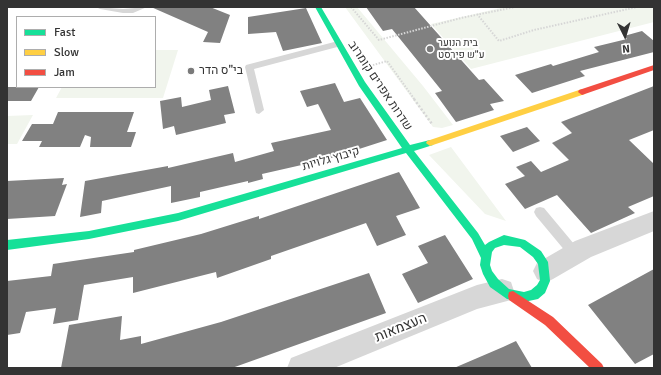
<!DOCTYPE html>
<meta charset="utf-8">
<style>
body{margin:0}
#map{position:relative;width:661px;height:375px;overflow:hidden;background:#fff;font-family:Signika,sans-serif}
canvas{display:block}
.frame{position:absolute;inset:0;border:8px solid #333;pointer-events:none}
.legend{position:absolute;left:16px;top:16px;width:140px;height:72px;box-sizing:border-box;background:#fff;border:1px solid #adadad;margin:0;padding:5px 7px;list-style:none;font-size:12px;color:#333}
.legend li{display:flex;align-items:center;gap:8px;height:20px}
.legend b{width:20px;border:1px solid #adadad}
.north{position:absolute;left:605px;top:16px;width:40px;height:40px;-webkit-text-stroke:3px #fff;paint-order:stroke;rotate:175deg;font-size:11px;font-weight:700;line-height:16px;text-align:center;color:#333}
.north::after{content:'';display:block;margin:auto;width:14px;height:18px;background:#333;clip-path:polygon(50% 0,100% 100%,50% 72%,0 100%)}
</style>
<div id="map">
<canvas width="661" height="375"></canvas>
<div class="frame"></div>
<ul class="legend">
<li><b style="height:5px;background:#16e098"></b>Fast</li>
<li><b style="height:5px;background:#ffcf43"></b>Slow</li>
<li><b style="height:5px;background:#f24e42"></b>Jam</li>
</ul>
<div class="north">N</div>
</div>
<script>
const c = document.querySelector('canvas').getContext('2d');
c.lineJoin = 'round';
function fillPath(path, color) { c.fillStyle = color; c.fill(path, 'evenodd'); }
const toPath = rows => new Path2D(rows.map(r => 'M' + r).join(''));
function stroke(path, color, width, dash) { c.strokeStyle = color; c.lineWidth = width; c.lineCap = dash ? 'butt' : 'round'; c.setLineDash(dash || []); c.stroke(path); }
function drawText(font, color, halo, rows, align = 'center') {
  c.font = font + ' Signika,Heebo,sans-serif'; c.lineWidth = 4; c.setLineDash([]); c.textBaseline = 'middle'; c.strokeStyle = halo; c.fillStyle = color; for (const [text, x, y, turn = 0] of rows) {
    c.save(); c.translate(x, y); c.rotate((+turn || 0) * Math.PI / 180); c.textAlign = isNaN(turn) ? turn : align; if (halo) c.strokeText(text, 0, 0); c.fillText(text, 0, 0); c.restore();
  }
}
fillPath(toPath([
 [345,7,357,7,423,86,453,125,442,128,433,127],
 [505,7,654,7,654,22,471,69,431,24],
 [155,50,178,50,163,98,56,98,62,87,155,87],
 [33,115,17,144,7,144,7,116],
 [451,147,506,221,485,214,429,155]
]), '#f1f5ed');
fillPath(toPath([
 [151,7,210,7,230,15,220,43,203,42,208,32],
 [366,7,414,7,479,80,484,79,504,101,490,104,494,110,456,122,435,93,442,91,392,29,383,31],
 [306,8,322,43,283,51,276,32,248,34,248,17],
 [642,31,654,41,654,52,580,71,585,76,532,93,515,75,551,64,553,66,599,52,594,47,627,39,624,36],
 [335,83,344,102,360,98,387,140,328,159,262,174,263,179,248,183,248,181,200,192,200,197,171,203,171,186,102,201,101,213,80,217,85,181,168,166,168,168,233,153,235,162,274,151,271,143,331,130,318,104,307,107,300,91],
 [228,86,235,113,224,115,226,123,176,135,174,126,163,129,160,101,181,97,182,107,211,100,209,90],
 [654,86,654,130,629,140,654,164,654,196,628,207,635,213,591,233,557,195,525,209,505,184,525,176,516,167,531,161,541,172,569,160,552,143,572,133,561,122],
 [7,87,39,87,31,101,7,101],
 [58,112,134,112,127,132,136,132,131,147,90,147,91,137,85,135,80,147,39,147,42,141,22,141,32,124,53,124],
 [527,127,540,141,513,152,500,136],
 [399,172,420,208,396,216,406,235,377,246,366,223,271,256,271,259,217,278,216,272,133,293,133,277,84,285,78,320,53,324,56,308,26,312,20,333,7,335,7,281,51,276,53,264,134,252,134,250,201,234,259,216,259,219],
 [64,178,62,185,67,184,55,216,7,219,7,181],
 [445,235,473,279,418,303,402,274,428,263,418,246],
 [654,269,654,354,635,364,588,305],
 [369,273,386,313,232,368,61,368,69,325,122,316,120,340,141,336,141,344,221,322],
 [516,341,532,368,454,368,503,347]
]), '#818181');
stroke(toPath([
 [351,7,379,40,461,18,515,7],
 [477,14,499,41,534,30,637,7],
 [370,66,387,61,415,100]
]), '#d6d6d6', 2, [1.5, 1.5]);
stroke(toPath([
 [414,99,432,124]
]), '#d6d6d6', 2.5, [2, 2]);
fillPath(toPath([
 [96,7,123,9,147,7,133,13,123,13,100,9,96,7],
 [338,41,341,42,342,44,341,46,254,69,264,110,259,114,256,113,245,67,246,65,338,41],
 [540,207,544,208,579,250,581,254,579,258,575,260,571,258,536,216,534,212,536,208,540,207]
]), '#d7d7d7');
fillPath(toPath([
 [654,211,654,231,591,257,553,279,545,283,537,279,533,271,537,263,575,241,654,211],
 [502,279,511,282,514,291,511,300,477,309,334,368,287,368,291,358,477,285,502,279]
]), '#d7d7d7');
fillPath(toPath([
 [315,7,321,7,365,82,410,145,430,140,433,141,434,143,433,145,414,151,478,233,485,245,489,242,504,235,525,240,541,251,548,262,550,281,545,293,538,299,524,302,507,299,490,287,483,274,480,265,481,258,472,239,406,153,178,221,89,239,7,250,7,240,89,231,178,213,402,148,359,86,315,7],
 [504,245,520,247,533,257,538,264,540,280,537,285,531,290,524,292,509,289,498,279,492,271,490,265,492,252,495,248,504,245]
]), '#16e098');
fillPath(toPath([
 [582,89,586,92,585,94,430,146,426,143,427,141,582,89]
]), '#ffcf43');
fillPath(toPath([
 [654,65,654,70,582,95,578,92,579,90,654,65],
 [513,291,553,317,602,364,604,368,590,368,545,325,509,300,508,296,509,292,513,291]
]), '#f24e42');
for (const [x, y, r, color] of [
 [430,49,4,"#7a7a7a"],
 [191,71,4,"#7a7a7a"]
]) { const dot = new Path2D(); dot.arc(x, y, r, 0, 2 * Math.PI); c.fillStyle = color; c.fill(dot); stroke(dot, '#fff', 1.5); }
drawText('10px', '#333', '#fff', [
 ["בית הנוער",438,43],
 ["ע\"ש פירסט",438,55]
], 'left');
drawText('12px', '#333', '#fff', [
 ["בי\"ס הדר",199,71]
], 'left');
drawText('12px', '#333', '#fff', [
 ["שדרות אפרים קומרוב",380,86,56],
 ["קיבוץ גלויות",331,159,-16]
]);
drawText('14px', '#333', '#fff', [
 ["העצמאות",401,328,-22]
]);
</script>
